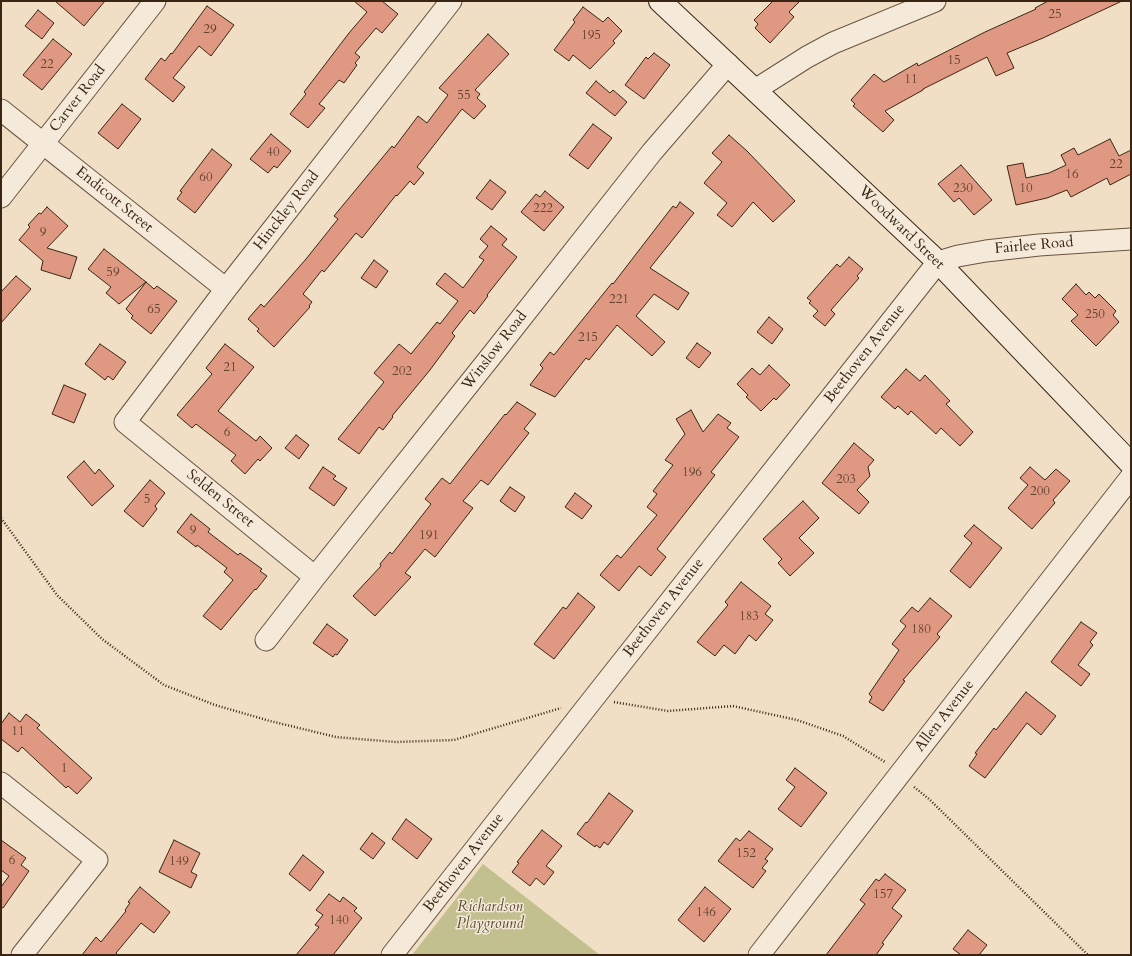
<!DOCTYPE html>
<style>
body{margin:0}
#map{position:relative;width:1132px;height:956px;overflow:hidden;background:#f0dfc4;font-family:Cardo,serif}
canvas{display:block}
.frame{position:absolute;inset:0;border:2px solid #3a2514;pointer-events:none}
</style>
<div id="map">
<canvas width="1132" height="956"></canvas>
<div class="frame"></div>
</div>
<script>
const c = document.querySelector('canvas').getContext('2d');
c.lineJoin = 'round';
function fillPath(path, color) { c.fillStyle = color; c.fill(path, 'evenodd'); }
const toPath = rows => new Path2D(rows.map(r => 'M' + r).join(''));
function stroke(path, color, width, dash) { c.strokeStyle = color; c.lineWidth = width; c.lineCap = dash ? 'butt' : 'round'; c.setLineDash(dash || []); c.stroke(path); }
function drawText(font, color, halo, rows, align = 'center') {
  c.font = font + ' Cardo,serif'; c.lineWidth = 3; c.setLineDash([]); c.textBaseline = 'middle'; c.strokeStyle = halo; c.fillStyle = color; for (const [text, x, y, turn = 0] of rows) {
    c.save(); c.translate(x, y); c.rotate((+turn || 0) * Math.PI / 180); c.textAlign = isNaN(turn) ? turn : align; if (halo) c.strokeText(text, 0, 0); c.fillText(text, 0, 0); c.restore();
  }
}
fillPath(toPath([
 [483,864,600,955,412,955]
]), '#c2c08f');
const building = toPath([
 [55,1,105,1,84,26,55,1],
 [354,1,382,1,398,14,382,33,376,28,355,53,360,57,355,63,357,65,344,83,339,80,319,104,325,108,308,128,290,114,306,94,304,92,349,33,367,12,354,1],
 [773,1,800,1,789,12,794,17,770,43,755,28,758,24,754,20,773,1],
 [1048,1,1122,1,1043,38,1007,53,1014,68,996,76,987,57,923,89,923,90,885,111,894,120,883,132,853,106,855,104,851,100,874,74,884,82,917,63,918,66,985,32,1036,9,1035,8,1048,1],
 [207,6,234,25,211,56,199,46,173,78,185,87,173,102,145,79,161,58,165,61,171,53,172,54,207,6],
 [583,7,603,22,608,17,622,31,613,41,615,43,590,69,573,55,569,61,554,50,575,22,573,20,583,7],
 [38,10,54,23,42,39,25,26,38,10],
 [488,34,509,54,475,90,480,94,477,98,486,106,474,119,462,109,417,167,424,173,414,185,410,181,397,196,396,195,362,238,356,233,324,272,322,270,303,294,312,302,309,306,310,307,274,347,257,331,259,329,248,319,261,304,264,307,306,259,338,219,334,216,392,146,394,148,418,116,427,123,448,95,439,88,488,34],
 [53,39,72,54,42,90,23,75,53,39],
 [654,53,670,65,644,99,625,85,646,57,648,59,654,53],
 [596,81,610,93,613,90,627,102,615,116,586,93,596,81],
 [122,104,141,119,118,149,98,133,122,104],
 [593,124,612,138,588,169,569,155,593,124],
 [271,134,291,151,277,168,274,166,268,173,250,159,271,134],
 [729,135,747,151,795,201,773,222,753,202,732,227,717,215,727,203,704,183,722,162,712,153,729,135],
 [1110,139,1119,156,1131,150,1131,174,1110,185,1107,178,1071,197,1067,190,1047,198,1016,205,1007,166,1023,163,1026,178,1049,173,1066,165,1061,155,1074,148,1078,155,1110,139],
 [212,149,232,165,195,213,177,199,182,192,180,191,212,149],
 [961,165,992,200,974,215,959,198,954,202,938,184,961,165],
 [490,180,506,192,492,210,476,198,490,180],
 [545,191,564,207,544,231,521,212,536,194,540,197,545,191],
 [680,202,694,213,650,268,689,293,678,310,654,294,636,316,665,342,652,356,617,325,589,360,586,358,555,397,530,385,543,368,540,365,550,352,554,355,612,283,613,284,673,206,676,208,680,202],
 [47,207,68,226,47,248,77,257,70,279,41,270,43,261,19,240,30,227,28,225,39,213,41,214,47,207],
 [491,226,507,239,502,245,517,257,487,295,488,296,474,314,470,310,452,333,455,336,430,370,392,416,393,417,383,430,379,427,359,454,338,439,384,382,374,373,399,344,411,354,437,322,440,324,458,301,436,284,445,273,463,288,484,260,479,257,488,246,480,239,491,226],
 [104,249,146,282,119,304,106,293,111,287,88,269,104,249],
 [849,257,863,269,857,276,859,278,831,310,835,314,825,326,813,316,818,311,809,303,811,301,807,298,837,264,840,267,849,257],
 [374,260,388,271,376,288,361,278,374,260],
 [16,276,31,289,1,323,1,292,16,276],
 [146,282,154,289,157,286,177,301,151,334,131,318,133,316,126,309,146,282],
 [1076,284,1086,295,1089,292,1095,298,1099,294,1116,311,1113,315,1119,322,1096,346,1071,321,1078,315,1062,299,1076,284],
 [769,317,783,329,772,344,757,332,769,317],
 [697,343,711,353,699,368,686,358,697,343],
 [100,344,126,362,113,380,108,376,105,380,85,364,100,344],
 [225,344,254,367,218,411,256,441,260,436,272,448,260,461,258,459,245,474,231,461,236,455,196,424,192,428,177,415,212,374,206,368,225,344],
 [769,365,790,385,776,400,774,398,761,411,746,397,748,395,737,384,752,368,760,375,769,365],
 [906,369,920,381,925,375,950,401,946,404,973,432,960,446,941,428,936,434,911,411,908,415,898,406,895,409,881,397,906,369],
 [64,385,86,394,74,423,52,414,64,385],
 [517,402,536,414,524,429,529,433,488,485,481,480,463,501,473,508,435,557,425,549,405,573,411,577,375,616,353,596,381,566,380,564,390,552,392,554,431,504,425,499,442,478,450,484,505,414,506,415,517,402],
 [691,410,703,432,718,414,731,423,727,428,739,437,711,472,715,475,657,549,666,557,651,576,639,566,619,591,600,575,617,555,621,558,657,515,647,507,657,494,653,491,673,465,665,460,685,434,676,419,691,410],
 [296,435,309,445,299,459,285,448,296,435],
 [854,443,874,460,868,467,870,476,857,490,869,502,859,514,822,483,854,443],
 [84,461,95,474,99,469,114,486,92,506,67,477,84,461],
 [323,467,336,476,333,479,347,488,334,506,309,488,323,467],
 [1030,467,1045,480,1056,469,1070,481,1053,500,1055,503,1032,529,1008,508,1028,485,1020,478,1030,467],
 [150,480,165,493,155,506,157,509,143,527,124,511,150,480],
 [510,487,525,497,515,512,500,501,510,487],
 [575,493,592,506,582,519,565,507,575,493],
 [803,501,819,518,799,538,814,553,790,576,778,563,782,559,763,539,803,501],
 [191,514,210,529,208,532,238,555,240,553,262,569,260,571,267,576,256,590,255,589,221,630,203,616,233,580,224,572,227,568,197,545,196,547,177,532,191,514],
 [974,525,1002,548,970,588,950,571,972,543,964,536,974,525],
 [741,582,771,606,765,614,773,620,756,641,749,635,735,654,724,645,715,656,697,642,728,605,725,602,741,582],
 [578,593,595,607,554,659,534,644,563,607,566,609,578,593],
 [930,598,952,616,937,634,940,637,903,680,905,681,883,711,869,702,872,697,869,694,899,650,892,644,906,626,900,621,912,607,918,612,930,598],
 [1081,622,1097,633,1090,642,1093,645,1078,665,1090,674,1081,686,1051,662,1081,622],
 [327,624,348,640,337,655,335,654,333,657,313,643,327,624],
 [1026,692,1056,716,1041,735,1027,723,985,778,969,766,977,754,975,753,994,728,996,730,1026,692],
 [9,713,20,722,26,714,40,725,37,728,92,778,77,794,68,786,66,788,22,747,18,752,1,739,1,724,9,713],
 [795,768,827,793,801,827,778,809,795,787,786,780,795,768],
 [609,793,633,811,608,845,604,842,600,848,596,845,595,847,577,834,586,822,587,823,609,793],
 [406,819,432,839,417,859,392,839,406,819],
 [542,830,562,846,546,866,554,872,544,885,536,878,530,886,512,872,519,863,517,862,542,830],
 [749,831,773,849,765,859,768,861,762,868,766,871,753,888,718,861,736,838,740,841,749,831],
 [372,833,385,843,373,859,360,849,372,833],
 [1,840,26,858,21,865,29,871,3,908,1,907,1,887,9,876,1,870,1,840],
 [174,840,200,853,191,872,197,875,191,888,159,872,174,840],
 [303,855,324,872,310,891,289,874,303,855],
 [885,874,906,890,892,908,902,916,882,943,884,944,876,955,826,955,865,904,860,900,876,879,879,881,885,874],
 [140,887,170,912,154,933,141,923,116,953,118,955,82,955,96,937,101,942,126,911,125,910,130,903,128,902,140,887],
 [705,887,731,909,704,942,678,920,705,887],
 [329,894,340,902,343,897,357,908,354,911,362,918,333,955,296,955,319,927,315,925,323,915,316,910,329,894],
 [968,930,987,945,979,955,961,955,953,949,968,930]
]);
fillPath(building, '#df9881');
stroke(building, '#3a2514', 1);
const street = toPath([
 [755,90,807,57,833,43,935,1],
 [1,110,226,289],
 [1,197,155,1],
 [315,577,125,422,226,289,451,1],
 [266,640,315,577,496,350,652,152,728,64],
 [1,783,97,860,22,955],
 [392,955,593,699,938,262,958,256,986,251,1039,245,1131,239],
 [759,955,1131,477]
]);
const secondary = toPath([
 [660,1,938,262,1131,464]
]);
stroke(street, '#685440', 23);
stroke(secondary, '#3a2514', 24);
stroke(toPath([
 [1,518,57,595,102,639,164,685,215,705,270,721,336,737,396,742,454,740,561,708],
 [614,702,668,711,733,706,797,720,843,736,885,762],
 [914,787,929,799,1088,955]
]), '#3a2514', 2.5, [1, 2]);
stroke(street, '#f5ead9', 21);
stroke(secondary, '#f5ead9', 22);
drawText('13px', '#63422f', null, [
 ["25",1055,15],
 ["29",210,30],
 ["195",591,36],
 ["15",954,61],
 ["22",47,65],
 ["11",911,80],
 ["55",464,96],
 ["40",273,153],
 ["22",1116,165],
 ["16",1072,175],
 ["60",206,178],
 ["230",963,189],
 ["10",1026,189],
 ["222",543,209],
 ["9",43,233],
 ["59",113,273],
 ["221",619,300],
 ["65",154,310],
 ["250",1095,315],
 ["215",588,338],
 ["21",230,368],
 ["202",402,372],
 ["6",227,433],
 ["196",692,473],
 ["203",846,480],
 ["200",1040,492],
 ["5",147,500],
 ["9",193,531],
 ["191",429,536],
 ["183",749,617],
 ["180",921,630],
 ["11",18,732],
 ["1",64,769],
 ["152",746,854],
 ["6",12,861],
 ["149",179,862],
 ["157",883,895],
 ["146",706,913],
 ["140",339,921]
]);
drawText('15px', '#3a2514', '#f5ead9', [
 ["Carver Road",78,99,-52],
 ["Endicott Street",114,200,39],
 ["Hinckley Road",287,211,-52],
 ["Woodward Street",901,228,44],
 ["Fairlee Road",1034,246,-5],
 ["Winslow Road",495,351,-52],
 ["Beethoven Avenue",865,354,-52],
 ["Selden Street",220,499,39],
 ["Beethoven Avenue",664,608,-52],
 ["Allen Avenue",945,716,-52],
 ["Beethoven Avenue",464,863,-52]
]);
drawText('italic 15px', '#5c4c33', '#f5ead9', [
 ["Richardson",490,908],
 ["Playground",490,925]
]);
</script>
